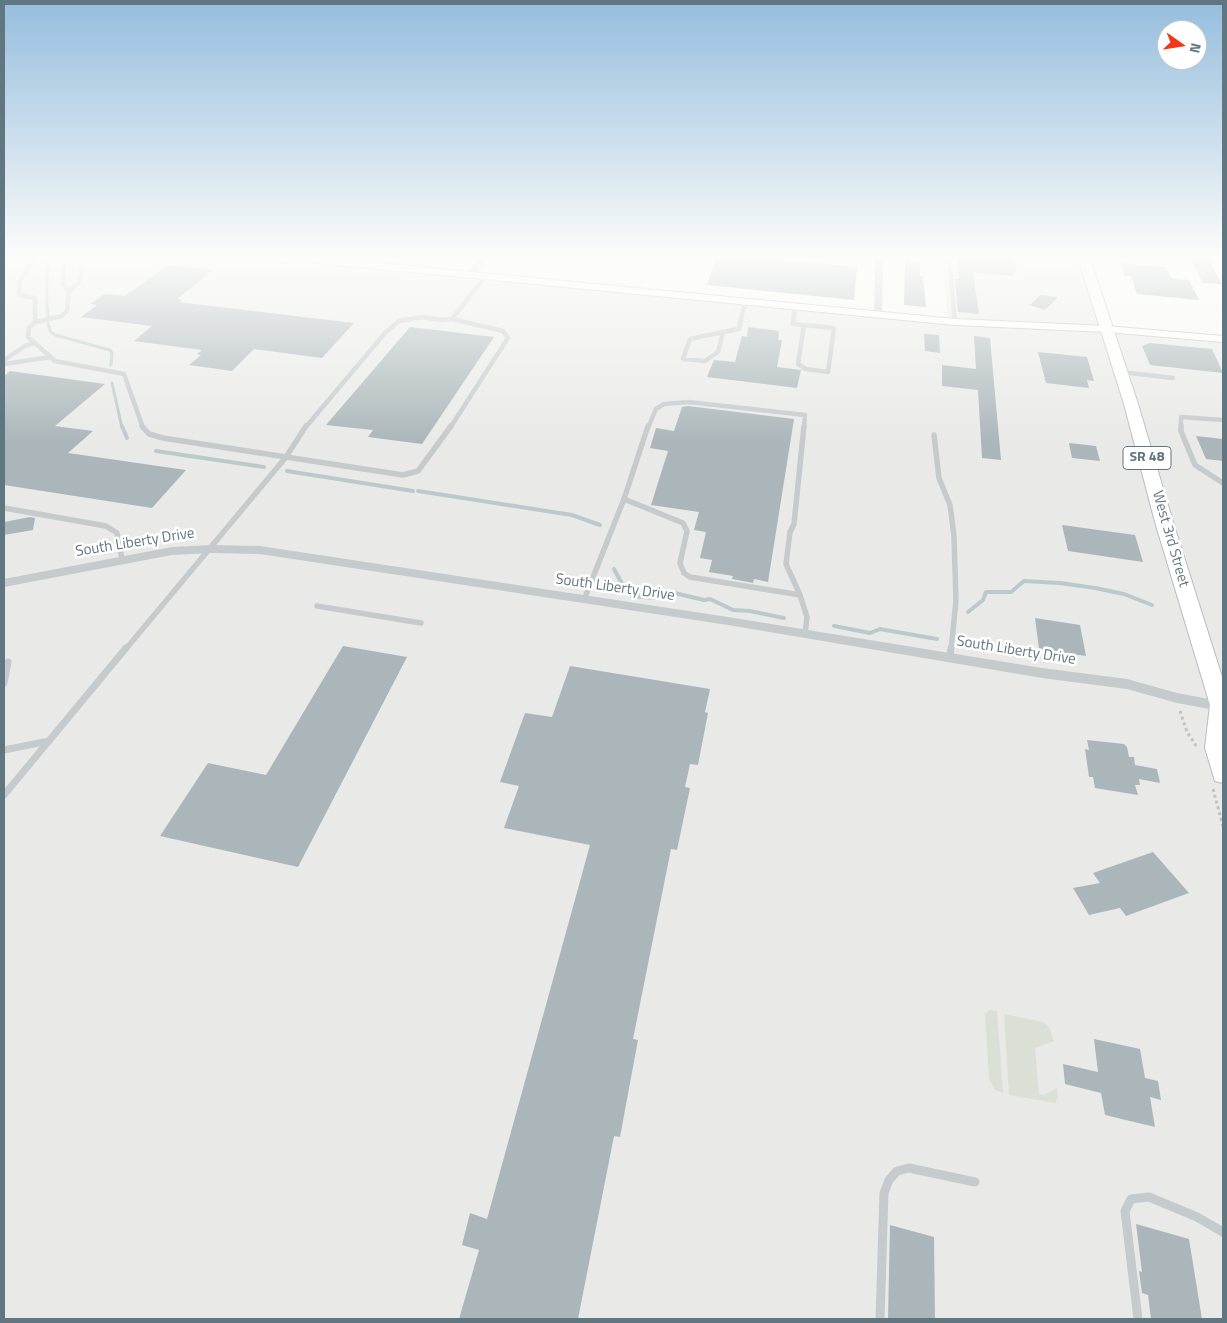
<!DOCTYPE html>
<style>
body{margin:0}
#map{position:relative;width:1227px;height:1323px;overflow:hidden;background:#f8f8f5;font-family:"Titillium Web",sans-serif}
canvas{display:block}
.frame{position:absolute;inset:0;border:5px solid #607782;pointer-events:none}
.north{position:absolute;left:1157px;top:20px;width:50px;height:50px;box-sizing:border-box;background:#fff;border:1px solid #bfc9cd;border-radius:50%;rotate:103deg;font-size:14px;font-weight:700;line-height:20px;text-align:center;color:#607782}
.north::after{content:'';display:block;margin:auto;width:18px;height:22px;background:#f2351b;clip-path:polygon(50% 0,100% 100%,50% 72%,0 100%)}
</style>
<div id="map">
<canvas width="1227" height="1323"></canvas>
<div class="frame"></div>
<div class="north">N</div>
</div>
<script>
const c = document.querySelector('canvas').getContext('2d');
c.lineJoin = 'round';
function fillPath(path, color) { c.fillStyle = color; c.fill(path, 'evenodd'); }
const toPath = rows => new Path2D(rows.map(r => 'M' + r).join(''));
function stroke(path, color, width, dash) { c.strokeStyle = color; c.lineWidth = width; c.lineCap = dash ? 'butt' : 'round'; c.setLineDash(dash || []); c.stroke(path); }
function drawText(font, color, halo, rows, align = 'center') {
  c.font = font + ' "Titillium Web",sans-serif'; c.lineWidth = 5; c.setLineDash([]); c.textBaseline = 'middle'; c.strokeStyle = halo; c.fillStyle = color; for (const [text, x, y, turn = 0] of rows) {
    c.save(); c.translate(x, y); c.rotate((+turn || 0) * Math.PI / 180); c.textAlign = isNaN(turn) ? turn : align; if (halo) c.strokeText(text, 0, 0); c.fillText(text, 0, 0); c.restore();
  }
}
fillPath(toPath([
 [4,258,248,258,948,320,941,258,1082,258,1107,329,1223,341,1223,1319,4,1319]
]), '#e9e9e8');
fillPath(toPath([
 [989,1010,997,1011,1003,1093,995,1090,989,1079,985,1014],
 [1004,1014,1043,1022,1049,1027,1054,1041,1035,1048,1039,1094,1044,1095,1057,1088,1058,1097,1055,1103,1009,1095]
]), '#dae0d5');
stroke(toPath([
 [47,258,47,302],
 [47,304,48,317],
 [48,323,50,331,55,335,110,350,112,353,111,365],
 [112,383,122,428]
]), '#bacacc', 3);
stroke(toPath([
 [122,426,127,438],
 [156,451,264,467],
 [287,471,413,491],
 [418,491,572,515,600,525],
 [614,569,626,591,632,596,654,598,670,592,704,600,710,599,733,610,750,611,784,618],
 [968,612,983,600,986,592,1011,592,1024,581,1060,583,1095,588,1124,594,1152,605],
 [834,626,870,633,880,629,937,639]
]), '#bacacc', 4);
fillPath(toPath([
 [716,258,764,258,857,267,854,300,707,285],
 [905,258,916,258,917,261,920,261,920,276,923,276,926,307,904,305],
 [957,258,1014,258,1017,273,1013,272,1013,276,973,272,979,314,958,312,955,279,959,279],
 [1190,258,1208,258,1222,284,1203,283],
 [1120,263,1165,267,1172,278,1189,280,1199,300,1137,294,1131,276,1125,276],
 [168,265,213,270,177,299,182,300,178,302,354,323,322,358,254,349,232,371,189,365,201,355,197,354,202,350,134,341,152,326,81,317,97,305,90,304,105,294,125,296],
 [1040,295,1058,297,1045,310,1030,305],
 [410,327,494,337,422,444,368,437,373,430,326,425],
 [748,327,779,331,778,340,782,340,777,367,801,370,797,388,707,377,714,360,735,362,742,336,747,337],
 [924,334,939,335,940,353,925,351],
 [974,336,990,338,1001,460,982,458,978,390,942,386,942,365,976,369],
 [1150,343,1212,349,1223,373,1150,365,1142,346],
 [1038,352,1087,357,1094,381,1087,380,1089,388,1046,383],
 [10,371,105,384,55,426,93,431,68,453,186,470,152,508,4,485,4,376],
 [688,406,794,419,768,582,754,579,753,583,732,579,733,576,709,572,712,560,700,558,706,532,694,530,699,512,651,505,668,451,650,448,656,428,674,431,682,407],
 [1196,436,1223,439,1223,461,1206,459],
 [1069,443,1096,446,1100,461,1072,458],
 [30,517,35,518,33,530,4,535,4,522],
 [1062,525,1135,535,1143,562,1068,551],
 [1035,618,1080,625,1086,656,1039,649],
 [343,646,407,657,298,867,160,836,208,763,266,775],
 [570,666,710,689,705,712,708,713,698,765,690,764,685,787,690,788,677,850,671,849,633,1039,638,1040,620,1137,614,1136,578,1319,459,1319,479,1250,462,1245,470,1213,487,1219,590,845,504,828,519,786,500,782,525,713,552,717],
 [1087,740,1124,744,1127,747,1129,757,1134,757,1135,765,1157,769,1160,783,1139,779,1140,785,1135,785,1138,795,1095,788,1093,777,1089,777,1085,749,1089,750],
 [1153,852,1189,893,1126,916,1120,908,1089,915,1073,888,1100,883,1093,873],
 [1094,1039,1140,1049,1145,1078,1158,1081,1161,1100,1150,1097,1155,1127,1105,1115,1101,1093,1065,1084,1063,1064,1098,1072],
 [1136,1224,1189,1239,1202,1319,1151,1319,1148,1295,1142,1293,1139,1271,1142,1272],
 [890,1225,934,1237,935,1319,888,1319]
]), '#abb6ba');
const secondary = toPath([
 [293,258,329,258,955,319,1106,326,1223,336,1223,342,1106,332,955,325,298,261,293,258]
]);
const primary = toPath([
 [1078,258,1090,258,1138,404,1173,522,1223,680,1223,783,1215,781,1205,748,1210,705,1155,522,1124,404,1078,258]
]);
stroke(secondary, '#b7bec1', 2);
stroke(primary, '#b8bdc0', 2);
stroke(toPath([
 [1180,711,1187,732,1197,747],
 [1213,789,1223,826]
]), '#c0c3c5', 3, [3, 3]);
stroke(toPath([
 [34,258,19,283,20,295,35,298,35,322],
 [64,258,63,283,69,291],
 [84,258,79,282,69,291,67,311,62,316,35,322,29,328,28,337,55,361,124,374,143,428],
 [949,258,955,322],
 [795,306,793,324,804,325],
 [452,319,485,277],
 [804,325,834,328,828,372,806,369,798,364,804,325],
 [723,332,718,352,705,361,683,359,690,339,723,332],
 [723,332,739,329,745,302],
 [4,360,25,346,34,343],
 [4,364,51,357],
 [1121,372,1173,378],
 [305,428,385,333,399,321,423,317,441,320,452,319],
 [450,428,508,338,503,331,452,319],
 [648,428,656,409,664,404,689,402,805,415,804,428],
 [1181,428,1181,417,1223,420]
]), '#c5cacd', 4.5);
stroke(toPath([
 [306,426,286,457,403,475,418,471,451,426],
 [804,426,794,524,790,532,786,564,800,595,807,617,805,634],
 [1181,426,1181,431,1195,465,1223,483],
 [934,435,939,478,950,505,954,536,956,601,951,650],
 [624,499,683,523,687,531,680,563,684,573,690,577,800,595],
 [4,508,106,526,117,533,122,559],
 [584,600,624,499,648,426],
 [317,606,421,623],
 [125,650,286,457,163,438,149,434,142,426]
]), '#c5cacd', 5.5);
stroke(toPath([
 [950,656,951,648],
 [4,683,8,662],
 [4,750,49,741],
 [4,795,126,648]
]), '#c5cacd', 7);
stroke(toPath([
 [880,1319,884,1193,889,1180,897,1171,909,1168,975,1182],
 [1138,1319,1125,1211,1131,1199,1149,1197,1197,1217,1223,1232]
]), '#c5cacd', 9);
fillPath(toPath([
 [479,258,487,258,473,277,467,277,466,275,479,258],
 [875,258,883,258,882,314,878,316,874,314,875,258],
 [211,545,260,546,728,617,1042,668,1127,679,1177,693,1220,701,1223,702,1223,710,1220,711,1177,703,1127,689,1042,678,728,625,260,554,211,553,172,555,4,587,4,579,172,547,211,545]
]), '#c5cacd');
fillPath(secondary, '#fff');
fillPath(primary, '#fff');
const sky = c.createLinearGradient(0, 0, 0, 443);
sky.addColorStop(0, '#95bddd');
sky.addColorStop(0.58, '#fcfcfa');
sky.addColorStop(1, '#fcfcfa00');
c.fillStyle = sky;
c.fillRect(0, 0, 1227, 443);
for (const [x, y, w] of [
 [1147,458,48]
]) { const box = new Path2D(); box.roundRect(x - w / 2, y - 11.5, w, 23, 4); c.fillStyle = '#fff'; c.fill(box); stroke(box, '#607782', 1); }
drawText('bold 14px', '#607782', null, [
 ["SR 48",1147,458]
]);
drawText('15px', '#607782', '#fff', [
 ["West 3rd Street",1170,539,74],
 ["South Liberty Drive",135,543,-9],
 ["South Liberty Drive",615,588,8],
 ["South Liberty Drive",1016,651,9]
]);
</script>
